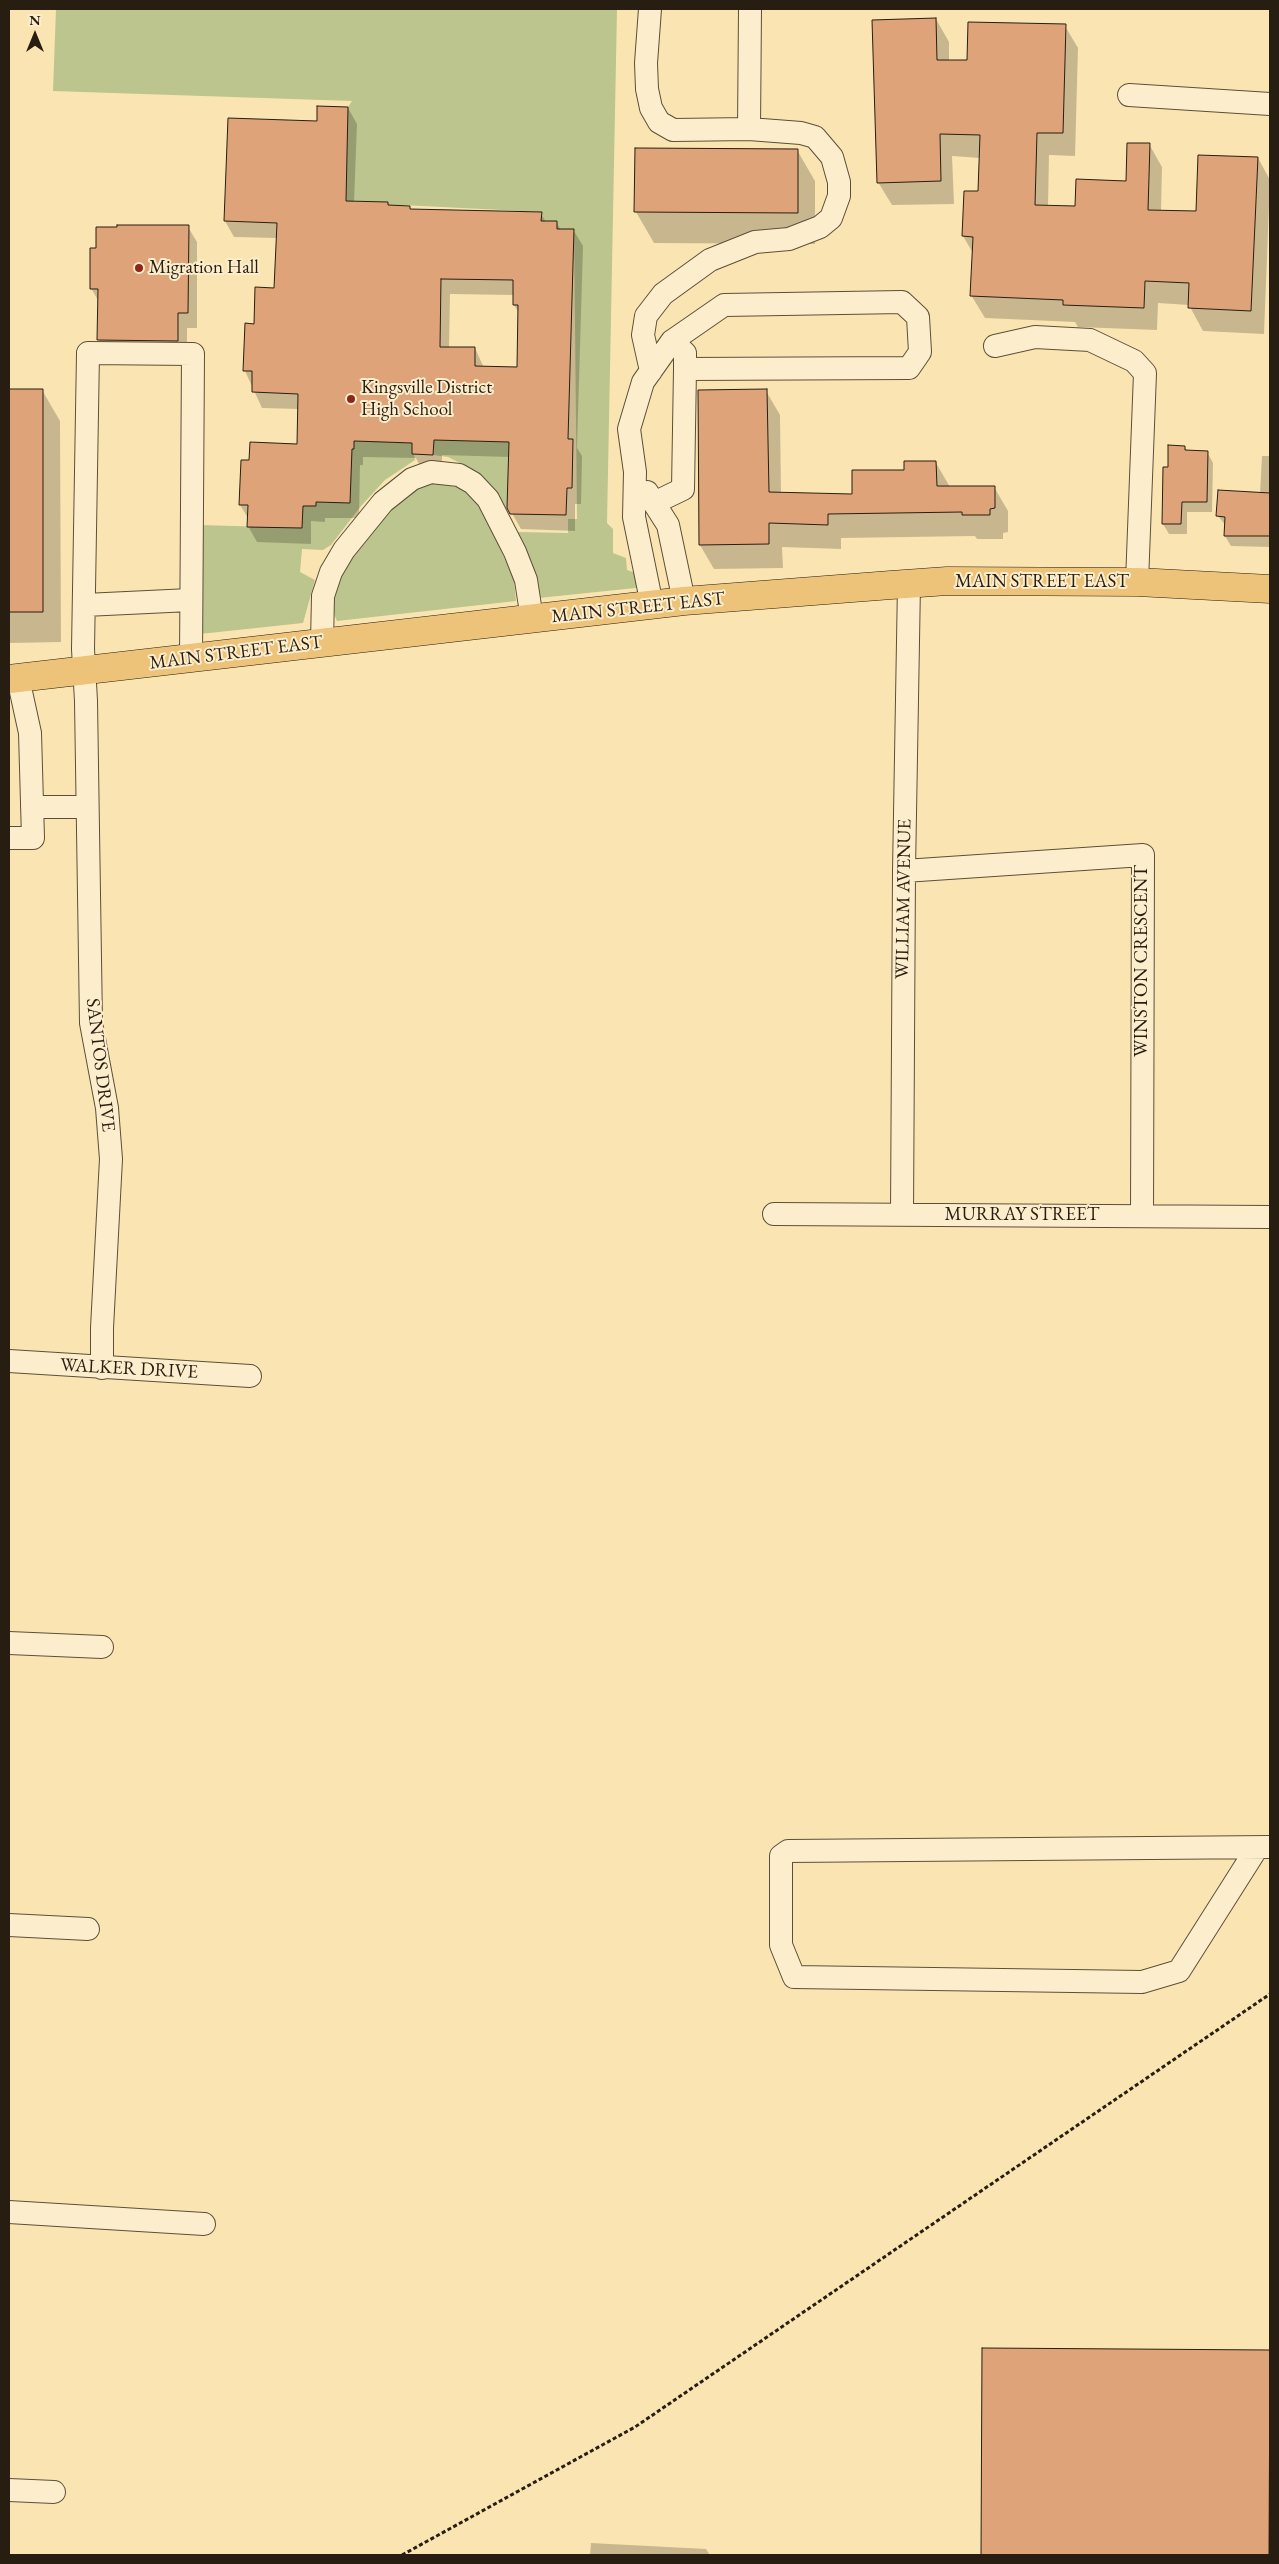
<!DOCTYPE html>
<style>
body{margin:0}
#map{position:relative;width:1279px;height:2564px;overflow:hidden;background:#fae5b2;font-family:"EB Garamond",serif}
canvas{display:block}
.frame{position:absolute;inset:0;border:10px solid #281d11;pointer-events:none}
.north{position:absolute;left:10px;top:10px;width:50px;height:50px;-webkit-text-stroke:4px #fceecd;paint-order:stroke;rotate:0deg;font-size:14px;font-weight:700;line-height:20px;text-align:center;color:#281d11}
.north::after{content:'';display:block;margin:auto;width:18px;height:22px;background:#281d11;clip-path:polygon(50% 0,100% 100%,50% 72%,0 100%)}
</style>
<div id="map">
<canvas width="1279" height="2564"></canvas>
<div class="frame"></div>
<div class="north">N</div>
</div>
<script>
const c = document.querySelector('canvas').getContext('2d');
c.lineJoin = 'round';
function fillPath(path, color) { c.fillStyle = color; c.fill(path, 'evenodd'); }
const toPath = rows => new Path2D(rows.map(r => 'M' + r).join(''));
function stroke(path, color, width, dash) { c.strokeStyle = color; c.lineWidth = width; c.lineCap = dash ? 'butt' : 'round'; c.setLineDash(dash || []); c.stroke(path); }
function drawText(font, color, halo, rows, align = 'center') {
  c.font = font + ' "EB Garamond",serif'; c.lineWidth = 4; c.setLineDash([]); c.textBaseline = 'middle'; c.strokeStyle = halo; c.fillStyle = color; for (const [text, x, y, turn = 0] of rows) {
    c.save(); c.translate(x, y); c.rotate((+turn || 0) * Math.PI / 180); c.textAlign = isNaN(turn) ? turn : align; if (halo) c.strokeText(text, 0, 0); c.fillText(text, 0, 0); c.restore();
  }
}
fillPath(toPath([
 [56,9,617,9,607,523,613,529,613,553,626,558,627,570,636,573,645,587,539,598,518,532,568,533,568,519,577,519,574,229,557,229,557,221,541,221,541,212,402,205,401,208,387,208,387,202,346,201,348,107,352,101,53,91],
 [434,440,509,442,507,513,491,488,470,468,448,457,433,455],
 [354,441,412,443,415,460,385,480,361,506,331,545,323,550,302,549,300,572,315,580,303,623,200,634,200,525,302,528,303,506,316,506,316,502,350,503,352,449,354,449],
 [432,483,457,487,465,491,480,505,514,579,516,601,337,621,334,614,334,594,337,582,349,560,375,524,411,491]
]), '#bcc58d');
fillPath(toPath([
 [936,19,949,42,949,61,968,61,1065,26,1078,48,1075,156,1049,155,1048,207,1077,208,1127,182,1149,144,1162,167,1161,211,1197,213,1258,158,1270,180,1264,334,1203,331,1189,305,1158,303,1157,330,1078,327,1075,322,985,318,971,295,973,253,963,236,979,193,980,158,952,156,954,204,892,205,878,182],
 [348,108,357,124,354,202,409,207,411,210,541,214,546,222,556,222,561,230,574,231,583,246,577,448,582,456,581,504,575,504,575,531,521,529,509,508,510,457,442,455,442,470,422,470,416,458,363,457,363,465,360,465,359,518,325,518,325,522,311,521,311,544,257,542,248,526,248,518,240,505,250,461,298,445,299,409,262,408,245,371,255,325,276,289,277,238,234,237,225,221,318,122],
 [450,294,514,295,514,305,519,313,518,368,484,368,475,348,449,348],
 [636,150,797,150,815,181,815,244,654,243,636,212],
 [188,227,197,242,197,328,187,328,187,356,108,355,99,340,99,302,91,288,97,249],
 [9,390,42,390,60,421,61,642,9,643],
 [766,391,780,415,781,493,853,495,905,471,936,463,950,487,994,487,1008,511,1008,532,1003,533,1003,539,977,539,975,536,841,538,841,549,782,547,783,568,714,569,700,545],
 [1185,447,1187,452,1207,452,1213,463,1212,512,1187,512,1187,534,1169,534,1163,524,1169,468],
 [1262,456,1270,456,1270,547,1231,546,1225,536,1226,526,1218,516,1260,494],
 [984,2349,1270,2351,1270,2555,982,2555],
 [591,2543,706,2549,710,2555,590,2555]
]), '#0003');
const building = toPath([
 [936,18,937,60,967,60,968,22,1066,24,1063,133,1037,133,1035,205,1075,206,1076,179,1126,181,1127,143,1150,143,1148,210,1196,211,1198,155,1258,157,1251,311,1188,308,1189,283,1145,281,1144,308,1063,305,1063,300,970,296,973,237,962,236,964,191,978,191,980,135,940,134,941,181,877,183,872,20,936,18],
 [317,106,348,107,346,201,388,202,388,205,410,206,410,209,542,212,541,221,557,221,557,229,574,229,568,439,573,439,572,488,567,488,566,515,510,514,507,508,509,442,434,440,433,455,412,454,412,443,354,441,354,449,352,449,350,503,316,502,316,506,303,506,302,528,247,527,248,505,239,505,241,460,249,460,250,442,297,444,298,394,252,392,252,371,243,371,245,323,254,324,255,287,274,288,277,223,224,221,228,118,317,121,317,106],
 [441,279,513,280,513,305,518,305,517,367,475,366,475,347,440,347,441,279],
 [635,148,798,149,798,213,634,212,635,148],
 [117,225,189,225,188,313,178,313,178,341,97,340,98,289,90,289,90,248,96,248,96,227,117,227,117,225],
 [9,389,43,389,43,612,9,612,9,389],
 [767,389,769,492,852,494,852,470,904,470,904,461,936,461,937,486,995,486,995,508,990,509,990,515,962,515,962,512,828,514,828,525,769,523,769,544,699,545,698,390,767,389],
 [1168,445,1185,446,1185,450,1208,451,1207,502,1182,502,1181,524,1162,524,1163,467,1168,467,1168,445],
 [1218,490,1270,493,1270,536,1224,536,1225,517,1216,516,1218,490],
 [982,2348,1270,2350,1269,2555,981,2555,982,2348]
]);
fillPath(building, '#dea378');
stroke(building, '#281d11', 1);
const minor = toPath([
 [650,9,646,63,647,89,651,108,659,122,673,130,749,129,801,133,815,137,832,157,839,182,839,196,831,218,820,227,789,239,755,242,710,260,663,294,646,316,643,335,651,371],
 [1129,95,1270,104],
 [749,129,750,9],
 [995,346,1035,337,1090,340,1134,361,1145,373,1137,582],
 [647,492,668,525,684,601],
 [654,503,683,489,685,369],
 [85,605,190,600],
 [652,605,634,517,635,472,629,429,643,382,672,341,724,305,902,302,918,317,920,352,909,368,685,369,685,353,672,341],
 [322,642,323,596,331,572,344,550,383,502,412,479,431,472,459,475,473,483,488,499,515,552,526,580,532,619],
 [32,807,87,807],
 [9,838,33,838,30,733,18,678],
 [904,871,1143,855,1142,1216],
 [774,1214,1270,1217],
 [902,1214,904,871,909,584],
 [9,1361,250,1376],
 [102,1368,102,1328,111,1159,107,1108,91,1023,86,701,83,649,88,353,193,354,191,658],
 [9,1643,102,1647],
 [1257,1848,1179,1971,1142,1982,794,1977,781,1945,781,1856,788,1851,1270,1847],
 [9,1925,88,1929],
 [9,2212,204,2224],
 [9,2490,54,2492]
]);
const major = toPath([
 [9,679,684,601,891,585,947,581,1137,582,1270,589]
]);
stroke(minor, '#5c4f39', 24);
stroke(major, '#281d11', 29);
stroke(toPath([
 [402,2555,635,2427,1270,1994]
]), '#281d11', 3, [4, 2.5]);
stroke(minor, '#fceecd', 22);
stroke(major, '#edc279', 28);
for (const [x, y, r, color] of [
 [139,268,5,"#8f2418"],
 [351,399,5,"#8f2418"]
]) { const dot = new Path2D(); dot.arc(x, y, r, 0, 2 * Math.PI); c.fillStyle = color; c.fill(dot); stroke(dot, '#fceecd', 2); }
drawText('19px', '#281d11', '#fceecd', [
 ["Migration Hall",149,268],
 ["Kingsville District",361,388],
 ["High School",361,410]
], 'left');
drawText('19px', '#281d11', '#fceecd', [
 ["MAIN STREET EAST",1042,582],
 ["MAIN STREET EAST",638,608,-6],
 ["MAIN STREET EAST",236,653,-7],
 ["WILLIAM AVENUE",904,899,-89],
 ["WINSTON CRESCENT",1142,961,-90],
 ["SANTOS DRIVE",100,1065,83],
 ["MURRAY STREET",1022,1215],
 ["WALKER DRIVE",129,1369,3]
]);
</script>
